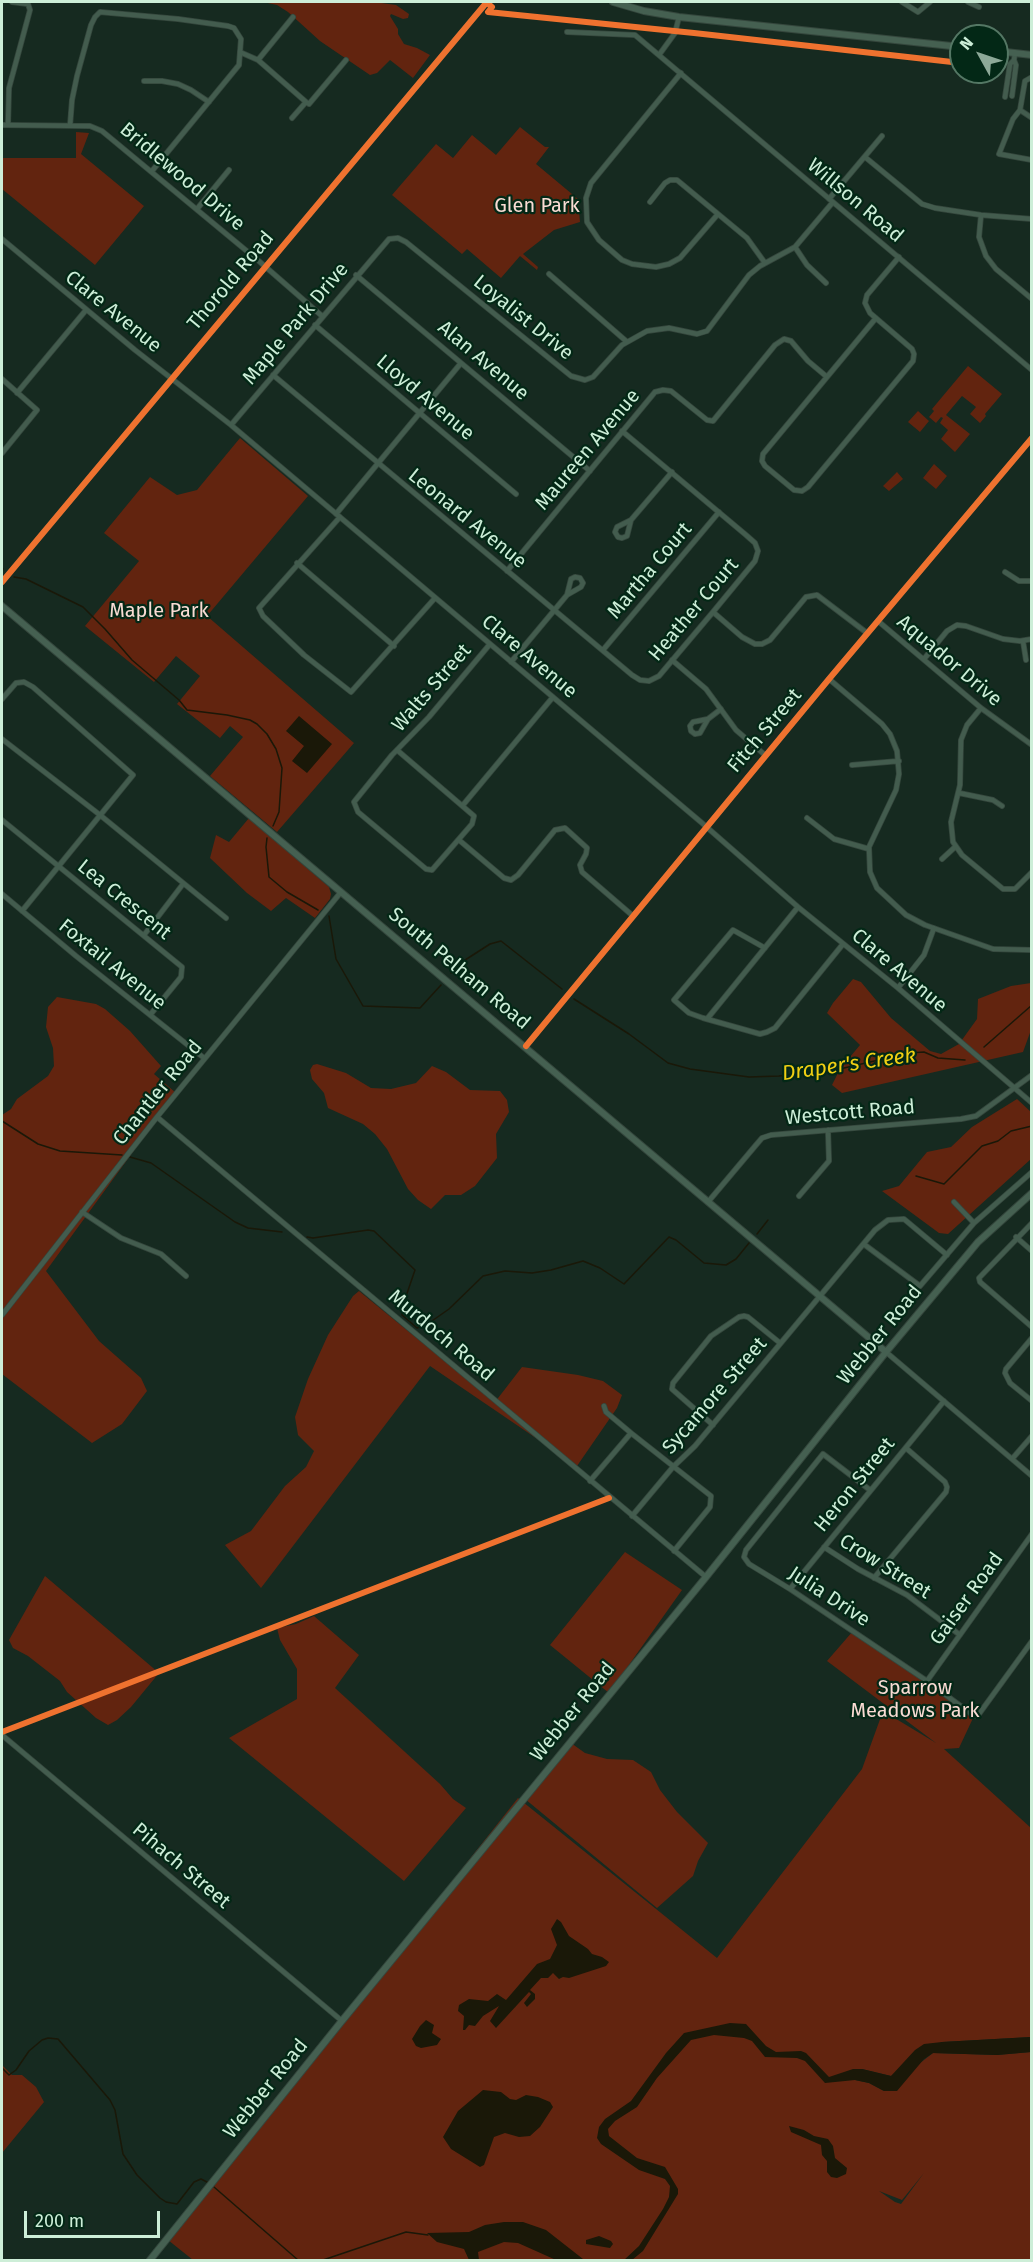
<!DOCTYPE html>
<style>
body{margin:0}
#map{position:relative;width:1033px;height:2262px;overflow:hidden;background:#162a20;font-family:"Fira Sans",sans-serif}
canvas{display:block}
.frame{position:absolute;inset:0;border:3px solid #cdeed8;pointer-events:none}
.north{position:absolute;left:949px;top:24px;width:60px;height:60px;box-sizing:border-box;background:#032816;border:2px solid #547764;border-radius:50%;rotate:310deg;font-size:16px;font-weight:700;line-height:24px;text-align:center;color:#cdeed8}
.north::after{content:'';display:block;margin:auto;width:21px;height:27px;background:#8da998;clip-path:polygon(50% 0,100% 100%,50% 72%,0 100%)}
.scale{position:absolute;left:24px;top:2211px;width:136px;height:27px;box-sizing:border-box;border:3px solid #cdeed8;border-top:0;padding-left:8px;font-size:18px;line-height:21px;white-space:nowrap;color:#cdeed8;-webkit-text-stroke:4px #032816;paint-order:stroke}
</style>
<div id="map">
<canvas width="1033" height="2262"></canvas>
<div class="frame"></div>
<div class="north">N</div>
<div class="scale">200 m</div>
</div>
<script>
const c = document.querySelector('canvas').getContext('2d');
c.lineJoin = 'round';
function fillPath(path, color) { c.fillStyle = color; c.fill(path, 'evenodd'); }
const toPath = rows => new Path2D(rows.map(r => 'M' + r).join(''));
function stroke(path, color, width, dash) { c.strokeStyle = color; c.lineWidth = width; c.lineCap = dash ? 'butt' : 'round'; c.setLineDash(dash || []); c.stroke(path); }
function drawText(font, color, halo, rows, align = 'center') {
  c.font = font + ' "Fira Sans",sans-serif'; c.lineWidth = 4.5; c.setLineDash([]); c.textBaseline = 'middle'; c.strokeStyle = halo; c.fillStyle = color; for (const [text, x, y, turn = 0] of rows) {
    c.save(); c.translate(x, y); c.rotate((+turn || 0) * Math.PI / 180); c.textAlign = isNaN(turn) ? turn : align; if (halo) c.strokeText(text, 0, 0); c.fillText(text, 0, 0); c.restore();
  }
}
fillPath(toPath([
 [263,2,374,2,396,5,409,14,408,18,403,19,391,14,390,16,398,29,398,34,404,44,417,48,430,55,413,78,390,60,377,73,370,75,320,41,288,12,277,5],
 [520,127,545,147,549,147,536,164,578,199,580,222,554,230,523,254,538,267,537,270,520,256,501,278,467,249,462,254,392,195,436,144,453,158,472,135,496,155],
 [76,132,89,133,81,154,144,206,95,265,2,189,2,158,76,158],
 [968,366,1002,394,985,414,986,416,980,423,970,414,976,407,962,396,946,415,970,434,955,452,941,439,948,430,940,423,943,418,941,417,936,423,929,417,934,411,932,409],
 [918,411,929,421,920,432,908,422],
 [240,438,308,496,207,616,354,743,277,832,210,776,243,737,230,726,220,738,177,704,200,676,176,656,154,682,85,626,139,561,104,533,150,477,177,495,197,490],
 [934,464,947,476,936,489,923,478],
 [897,472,903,479,889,491,883,486],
 [249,818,329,887,331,894,330,899,315,918,286,898,271,911,247,893,210,858,216,835,229,842],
 [853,979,861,982,891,1018,930,1051,941,1054,959,1044,977,1019,978,999,1011,986,1031,983,1031,1030,1023,1052,842,1093,832,1085,840,1069,860,1045,827,1013,833,1003],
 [57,997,96,1004,105,1009,130,1031,161,1066,154,1074,176,1093,46,1271,99,1341,141,1378,147,1391,122,1424,92,1443,2,1374,2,1115,11,1109,17,1099,48,1076,54,1066,53,1048,46,1027,48,1007],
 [317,1064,346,1073,371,1088,391,1089,416,1083,432,1066,446,1072,470,1090,500,1091,507,1100,509,1112,496,1134,497,1158,475,1186,461,1195,445,1195,431,1209,418,1200,408,1189,387,1149,375,1134,363,1124,328,1108,324,1093,312,1079,310,1070,313,1065],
 [1017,1099,1031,1112,1031,1159,948,1234,939,1233,882,1191,899,1186,927,1152,951,1147,972,1127],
 [359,1291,495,1402,522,1367,578,1375,603,1381,622,1395,617,1408,577,1466,430,1366,261,1588,225,1545,251,1531,285,1486,306,1467,314,1451,298,1435,295,1417,308,1379,328,1335,353,1296],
 [625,1552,682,1590,609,1693,550,1645],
 [45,1576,159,1673,131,1707,117,1720,108,1725,96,1718,67,1692,60,1681,28,1656,13,1648,9,1640],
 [314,1616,359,1655,335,1688,440,1784,453,1799,466,1808,404,1881,229,1738,297,1699,297,1669,280,1640,277,1628,296,1624],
 [853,1631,974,1716,959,1748,944,1749,1031,1828,1031,2037,942,2042,891,2076,862,2069,855,2080,869,2083,884,2091,933,2053,997,2055,1031,2052,1031,2260,193,2260,168,2240,518,1798,717,1958,862,1769,883,1711,936,1743,827,1661],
 [924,2173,901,2204,895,2202,879,2191,902,2200],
 [571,1743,585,1753,607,1759,633,1760,651,1772,660,1790,677,1812,708,1843,698,1861,693,1876,657,1908,525,1799],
 [2,2065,12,2075,22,2075,36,2087,44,2102,2,2153]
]), '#62240f');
fillPath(toPath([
 [299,716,332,744,307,773,292,761,304,746,286,731],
 [557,1919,561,1922,569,1936,588,1949,592,1954,602,1957,609,1962,606,1966,569,1978,563,1977,559,1979,553,1973,548,1978,541,1978,530,1990,535,1994,535,1999,527,2007,524,2003,531,1994,529,1992,496,2028,490,2021,499,2006,483,2016,475,2026,469,2025,465,2030,463,2030,464,2016,458,2011,459,2005,469,1999,488,2001,497,1994,506,2000,537,1964,550,1959,557,1945,551,1929],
 [426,2020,434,2025,432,2033,441,2039,437,2045,421,2048,416,2046,412,2039,420,2026],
 [730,2023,746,2024,766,2046,776,2052,801,2051,806,2053,829,2077,853,2069,862,2069,891,2076,915,2050,924,2044,942,2042,1031,2037,1031,2052,997,2055,933,2053,924,2059,897,2091,884,2091,869,2083,855,2080,825,2083,805,2061,797,2058,765,2057,752,2041,744,2038,714,2035,691,2040,657,2078,637,2107,615,2121,608,2129,609,2136,637,2158,665,2167,678,2189,678,2194,643,2251,632,2260,624,2260,639,2246,663,2209,669,2197,670,2186,665,2179,639,2170,601,2144,597,2138,599,2127,605,2119,631,2101,666,2053,684,2033],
 [483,2090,501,2092,510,2099,516,2100,526,2095,538,2097,550,2102,553,2107,540,2127,530,2136,519,2137,505,2133,494,2137,484,2165,480,2167,451,2149,443,2137,458,2111],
 [789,2126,804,2130,814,2136,828,2139,833,2146,835,2158,847,2168,846,2174,837,2178,831,2177,827,2172,827,2161,822,2155,821,2145,791,2132],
 [504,2222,523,2222,546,2230,583,2259,589,2260,556,2260,518,2243,504,2242,478,2252,479,2260,469,2260,464,2249,437,2242,427,2233,469,2232,485,2225],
 [599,2236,611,2241,613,2244,610,2248,586,2244,586,2240]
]), '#1a1808');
stroke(toPath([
 [2,567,3,569],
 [14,577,26,579,83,607,105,629,132,660,179,700,187,710,227,715,250,720,257,724,267,734,276,749,282,768,279,812,273,826],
 [267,838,266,847,269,877,287,892,318,910],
 [329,916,336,959,363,1006,420,1008,441,985],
 [451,973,462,962,490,944,501,941,562,989],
 [574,999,629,1034,668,1063,690,1069,749,1077,779,1076,844,1068,909,1053,924,1052,938,1058,965,1060],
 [984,1047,1032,1005],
 [2,1121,38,1144,60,1151,122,1155],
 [130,1157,151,1163,235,1222,248,1228,282,1232],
 [916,1176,944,1184,982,1146,998,1141,1011,1131,1032,1126],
 [757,1234,768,1220],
 [307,1237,313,1238,368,1230,374,1231,415,1270,402,1308,402,1315,417,1328,429,1323,449,1309,483,1276,505,1271,532,1273,551,1270,583,1261,600,1268,624,1284,669,1237,676,1240,704,1263,726,1265,736,1259,749,1243],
 [2,2068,9,2075,16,2070,29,2051,42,2040,48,2038,58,2039,110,2100,115,2110,123,2154,137,2175,160,2198,166,2202,177,2204,194,2182,201,2179,207,2182],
 [214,2187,298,2260],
 [323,2260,406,2232,428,2235]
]), '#1a1808', 1.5);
const minor = toPath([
 [902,2,918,12,930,2],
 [968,2,979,7],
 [567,32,635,35,1032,370],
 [242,53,258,60,306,102],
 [659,55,675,33,679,17],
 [258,60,293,17],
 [681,73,591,183,586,198,587,222,599,240,622,260,632,264,656,267,669,264,680,258,718,214],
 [1032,77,1025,81,1020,110,1013,119,999,154,1032,160],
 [144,81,162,81,178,84,191,90,209,102],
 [1012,96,1016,65,1014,60,1015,53],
 [1005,97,1010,64,1014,60],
 [1020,110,1032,118],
 [292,118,306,102,309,104,346,60],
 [2,125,90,126,102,131,260,262,322,316],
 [8,125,9,88,30,10,28,4,12,2],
 [70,126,72,100,77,76,91,25,95,17,100,12,178,19,228,26,234,28,241,39,239,65,152,171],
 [865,157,922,204,935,208,981,215,1032,219],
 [829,199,882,136],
 [650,202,665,183,670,180,677,180,747,238,765,263],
 [197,209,229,170],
 [981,215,979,237,986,256,996,269,1032,299],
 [2,239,135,350,231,425,702,823,798,907,898,988,1032,1103],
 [795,247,807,265,826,283],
 [549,274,626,341],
 [356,275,590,471],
 [876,318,763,454,762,461,765,466,794,490,802,491,808,487,913,361,914,354,912,349,870,313,865,303,867,295,899,257],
 [315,325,516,494],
 [273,375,632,675,640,680,649,681,659,676,713,612,755,561,758,551,755,543,746,535,622,431],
 [2,379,37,410,2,453],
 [17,393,86,310],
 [231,425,389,239,398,238,406,242,571,376,585,380,593,377,622,345,647,331,669,328,697,334,707,331,749,275,760,266,795,247,833,202],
 [336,514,461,363],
 [340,517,259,608,263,616,304,655,351,692,435,598],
 [631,520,617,527,615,532,618,537,622,538,627,536,631,520,672,472],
 [297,563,394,646],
 [507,571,655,392,663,390,671,391,707,420,713,421,775,345,784,339,791,341,808,361,827,377],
 [1005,572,1019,581,1032,581],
 [2,582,487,2],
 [713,612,742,637,755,644,762,644,770,640,806,597,817,595,867,633],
 [878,621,981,708,1032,745],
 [1023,641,1026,660],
 [603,650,719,512],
 [924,659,947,631,957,625,966,626,1003,639,1020,641,1032,639],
 [672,660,706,689,736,730,765,755],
 [511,662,567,595,571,579,575,577,580,578,583,583,581,587,567,595],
 [829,679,882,724,890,734,897,751,899,774,896,790,869,847,870,872,877,888,906,915,925,925,993,949,1032,950],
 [2,699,16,683,24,682,33,687,133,775,22,911],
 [981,708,967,725,961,740,960,785,951,822,953,842,962,855,1003,889,1015,889,1032,872],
 [708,719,700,733,695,734,691,731,690,726,693,722,708,719,721,709],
 [2,739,100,815,226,918],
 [397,750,474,816,472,824,432,870,426,869,358,812,354,802,392,755,429,717,490,644],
 [852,765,899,761],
 [959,793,993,800,1002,806],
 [463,805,553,697],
 [807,818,834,839,869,849],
 [2,820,182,967,181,977,150,1015],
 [459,840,504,878,511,880,518,875,555,830,565,828,587,848,586,854,580,865,582,872,633,916],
 [942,859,955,847],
 [2,894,76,956,204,1058],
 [144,935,183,884],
 [765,948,733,930,674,1000,689,1013,703,1018,760,1034,767,1032,775,1028,843,944],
 [898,988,924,955,934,928],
 [707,1019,798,907],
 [526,1046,829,679,1032,438],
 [157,1117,706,1577],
 [799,1196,829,1161,828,1130],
 [708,1202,756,1145,762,1138,771,1135,961,1119,976,1116,1032,1075],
 [954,1202,974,1223],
 [82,1212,121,1238,161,1254,186,1276],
 [1032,1223,979,1278,980,1282,1032,1327],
 [1016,1237,1032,1251],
 [865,1245,920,1286,974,1223,1032,1172],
 [2,1315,157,1117,341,892],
 [1032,1338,1006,1369,1005,1373,1010,1383,1032,1401],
 [886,1352,1032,1476],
 [604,1406,606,1412,631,1433,711,1496,710,1507,674,1551],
 [713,1425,672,1389,673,1383,711,1336,739,1317,744,1316,748,1317,780,1343],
 [1012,1459,1032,1436],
 [590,1481,631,1433],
 [870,1490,823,1454,746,1550,744,1557,749,1564,790,1589,927,1681,974,1716,979,1714,1032,1641],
 [632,1516,673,1467,695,1446,875,1230,888,1220,904,1219,947,1255],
 [824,1547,858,1569,907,1595,960,1635],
 [874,1578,946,1492,947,1487,945,1482,906,1448],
 [790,1589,944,1401],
 [927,1681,1032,1534],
 [2,1735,342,2021]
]);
const major = toPath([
 [613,2,644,11,679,17,961,47],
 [997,51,1032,55],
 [2,606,886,1352],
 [150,2260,341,2022,706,1577,886,1352,978,1242,1032,1193]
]);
stroke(minor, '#35473d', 6);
stroke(major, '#35473d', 8);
stroke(minor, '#435c4e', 4.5);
stroke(major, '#456051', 6);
stroke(toPath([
 [486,2,492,7,488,12,694,33,961,63],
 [2,582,487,2],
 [526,1046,829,679,1032,438],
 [2,1732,609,1498]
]), '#ef722f', 6);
drawText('20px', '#cdeed8', '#032816', [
 ["Bridlewood Drive",182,177,40],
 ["Willson Road",855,201,40],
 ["Thorold Road",231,281,-50],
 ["Clare Avenue",113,312,39],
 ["Loyalist Drive",523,318,39],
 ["Maple Park Drive",296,324,-50],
 ["Alan Avenue",483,361,40],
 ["Lloyd Avenue",425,398,40],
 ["Maureen Avenue",588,450,-50],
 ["Leonard Avenue",467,519,39],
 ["Martha Court",650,571,-50],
 ["Heather Court",694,610,-50],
 ["Clare Avenue",529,657,40],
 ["Aquador Drive",949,661,40],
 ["Walts Street",432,688,-49],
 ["Fitch Street",765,731,-50],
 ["Lea Crescent",124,900,39],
 ["Foxtail Avenue",112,965,39],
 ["South Pelham Road",459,969,40],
 ["Clare Avenue",899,971,40],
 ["Chantler Road",158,1093,-51],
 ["Westcott Road",850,1113,-5],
 ["Webber Road",880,1335,-51],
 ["Murdoch Road",441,1336,40],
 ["Sycamore Street",715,1396,-49],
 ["Heron Street",855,1485,-51],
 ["Crow Street",885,1567,32],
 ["Julia Drive",829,1597,33],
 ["Gaiser Road",967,1599,-54],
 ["Webber Road",573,1712,-51],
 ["Pihach Street",181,1866,40],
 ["Webber Road",266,2089,-51]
]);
drawText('20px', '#f9dbd3', '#032816', [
 ["Glen Park",537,206],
 ["Maple Park",159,611],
 ["Sparrow",915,1688],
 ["Meadows Park",915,1711]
]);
drawText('italic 21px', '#f0cf13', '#032816', [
 ["Draper's Creek",849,1065,-8]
]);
</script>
